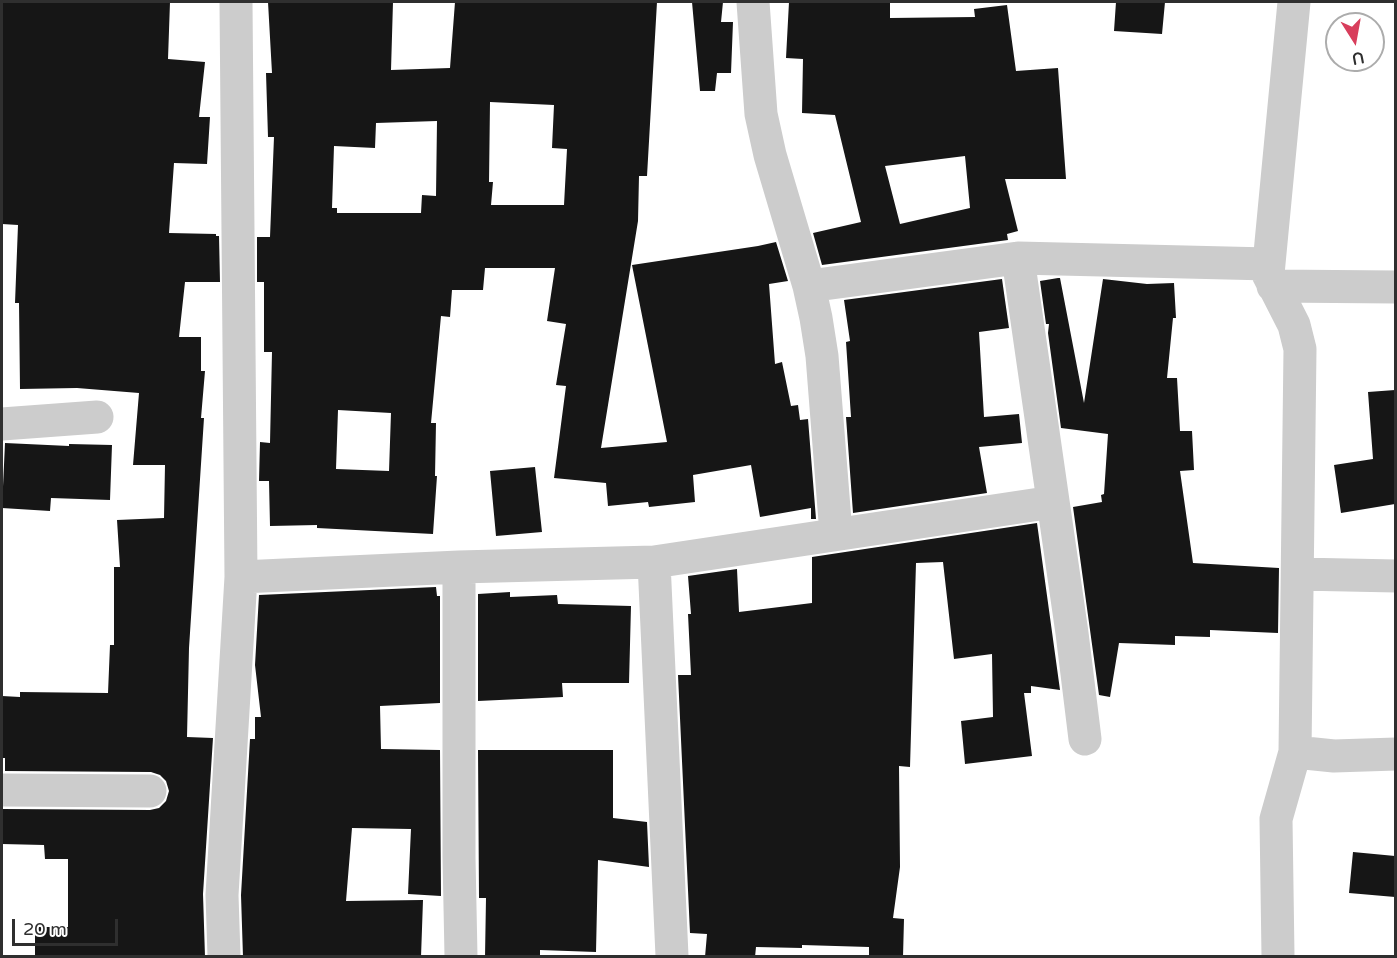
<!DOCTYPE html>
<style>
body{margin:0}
#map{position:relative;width:1397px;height:958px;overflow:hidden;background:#fff;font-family:"Varela Round",sans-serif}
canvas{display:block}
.frame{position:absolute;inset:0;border:3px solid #2f2f2f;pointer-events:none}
.north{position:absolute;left:1325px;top:12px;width:60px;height:60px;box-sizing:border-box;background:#fff;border:2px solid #acacac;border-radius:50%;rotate:169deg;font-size:16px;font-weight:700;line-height:24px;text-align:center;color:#2f2f2f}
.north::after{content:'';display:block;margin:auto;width:21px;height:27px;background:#d83e5c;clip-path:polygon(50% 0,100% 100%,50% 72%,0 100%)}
.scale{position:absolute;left:12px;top:919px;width:106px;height:27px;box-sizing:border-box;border:3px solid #2f2f2f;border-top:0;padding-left:8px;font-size:18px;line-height:21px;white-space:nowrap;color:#2f2f2f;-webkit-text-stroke:4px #fff;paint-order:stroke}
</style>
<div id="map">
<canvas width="1397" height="958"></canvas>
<div class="frame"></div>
<div class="north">U</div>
<div class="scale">20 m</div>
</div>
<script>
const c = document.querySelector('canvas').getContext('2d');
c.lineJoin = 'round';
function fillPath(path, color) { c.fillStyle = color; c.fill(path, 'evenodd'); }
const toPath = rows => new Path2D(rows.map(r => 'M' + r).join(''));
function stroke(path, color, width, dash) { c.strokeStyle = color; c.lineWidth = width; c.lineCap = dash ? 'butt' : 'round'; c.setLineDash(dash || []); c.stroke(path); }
fillPath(toPath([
 [2,2,170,2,168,59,205,62,199,117,210,117,207,164,174,163,169,233,216,234,216,236,219,236,220,282,185,282,179,337,201,337,201,371,205,371,201,418,204,418,189,648,187,737,213,738,203,894,205,957,35,957,35,927,68,927,68,859,45,859,44,845,2,844,3,809,150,810,159,808,166,801,169,791,166,781,160,775,151,772,5,771,5,758,2,758,2,696,20,697,20,692,108,693,110,645,114,645,114,567,120,567,117,520,164,518,165,465,133,465,139,393,77,388,20,389,19,303,15,303,18,225,2,224],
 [268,2,393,2,391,70,450,68,455,2,657,2,647,176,639,176,638,221,601,448,667,442,632,265,758,246,776,242,788,281,769,284,775,364,782,362,791,406,798,405,800,420,808,419,816,519,811,519,811,508,760,517,751,465,693,475,695,502,649,507,648,502,608,506,606,483,554,478,566,386,556,385,566,324,547,321,555,268,485,268,483,290,452,290,450,317,441,316,431,423,436,423,435,476,437,476,433,534,317,528,317,525,270,526,269,481,259,481,260,442,270,443,272,352,264,352,264,282,257,282,257,237,270,237,274,137,268,137,266,73,272,73],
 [490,102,554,105,552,148,567,149,564,205,491,205,493,182,489,182],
 [437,121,436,196,422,195,421,213,337,213,337,208,332,208,334,146,375,148,376,123],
 [338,410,391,413,389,471,336,469],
 [692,2,723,2,721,22,733,22,731,73,717,73,715,91,700,91],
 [789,2,890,2,890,18,975,17,974,9,1007,5,1016,71,1058,68,1066,179,1005,179,1018,231,1007,234,1008,240,822,265,813,233,861,222,835,115,802,113,803,59,786,58],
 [965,156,970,208,900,224,885,166],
 [1116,2,1165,2,1162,34,1114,31],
 [1058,278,1060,278,1084,403,1103,279,1147,284,1174,283,1176,318,1173,318,1167,378,1177,378,1180,431,1192,431,1194,470,1180,471,1193,563,1279,568,1278,633,1210,630,1210,637,1175,636,1175,645,1119,643,1110,697,1099,695,1073,507,1102,502,1101,495,1104,494,1108,434,1061,428,1048,333,1049,324,1046,324,1040,281],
 [1002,279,1009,328,979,332,984,417,1019,414,1022,443,979,447,987,493,853,513,846,417,851,417,846,342,850,341,844,300],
 [1395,390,1395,504,1341,513,1334,465,1373,459,1368,392],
 [5,443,69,446,69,444,112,445,110,500,51,498,50,511,2,508],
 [535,467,542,532,496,536,490,471],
 [1037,523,1060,690,1031,686,1031,693,1024,693,1032,756,965,764,961,721,993,717,992,654,954,659,943,562,916,563,910,767,899,766,900,867,893,918,904,919,903,957,869,957,869,947,802,945,802,948,756,947,755,957,705,957,707,934,690,933,678,675,691,675,688,614,691,614,688,576,737,569,739,612,812,603,812,557],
 [436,587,437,596,440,596,440,703,380,706,381,749,440,750,441,896,408,894,411,829,352,828,346,901,423,900,421,957,243,957,241,895,250,739,255,739,255,717,261,717,255,665,259,595],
 [510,592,510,597,557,595,558,604,631,606,629,683,562,683,563,697,478,701,478,594],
 [478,750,613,750,613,818,647,822,649,867,598,860,596,952,540,950,540,957,485,957,486,898,479,898],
 [1353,852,1395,856,1395,897,1349,893]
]), '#161616');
stroke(toPath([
 [753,2,761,114,770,155,809,286,816,318,822,356,836,534],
 [1018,258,1072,633,1085,739],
 [809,286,1018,258,1269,264],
 [1273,286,1396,287],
 [2,424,97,417],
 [654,562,672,956],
 [459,567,459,857,461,956],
 [1298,574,1396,576],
 [241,577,459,567,654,562,1053,502],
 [1295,752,1334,756,1396,754],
 [2,790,150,791],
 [224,956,222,895,241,577,236,2],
 [1278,956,1276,819,1295,752,1300,349,1294,325,1268,274,1294,2]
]), '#ccc', 33);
</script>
